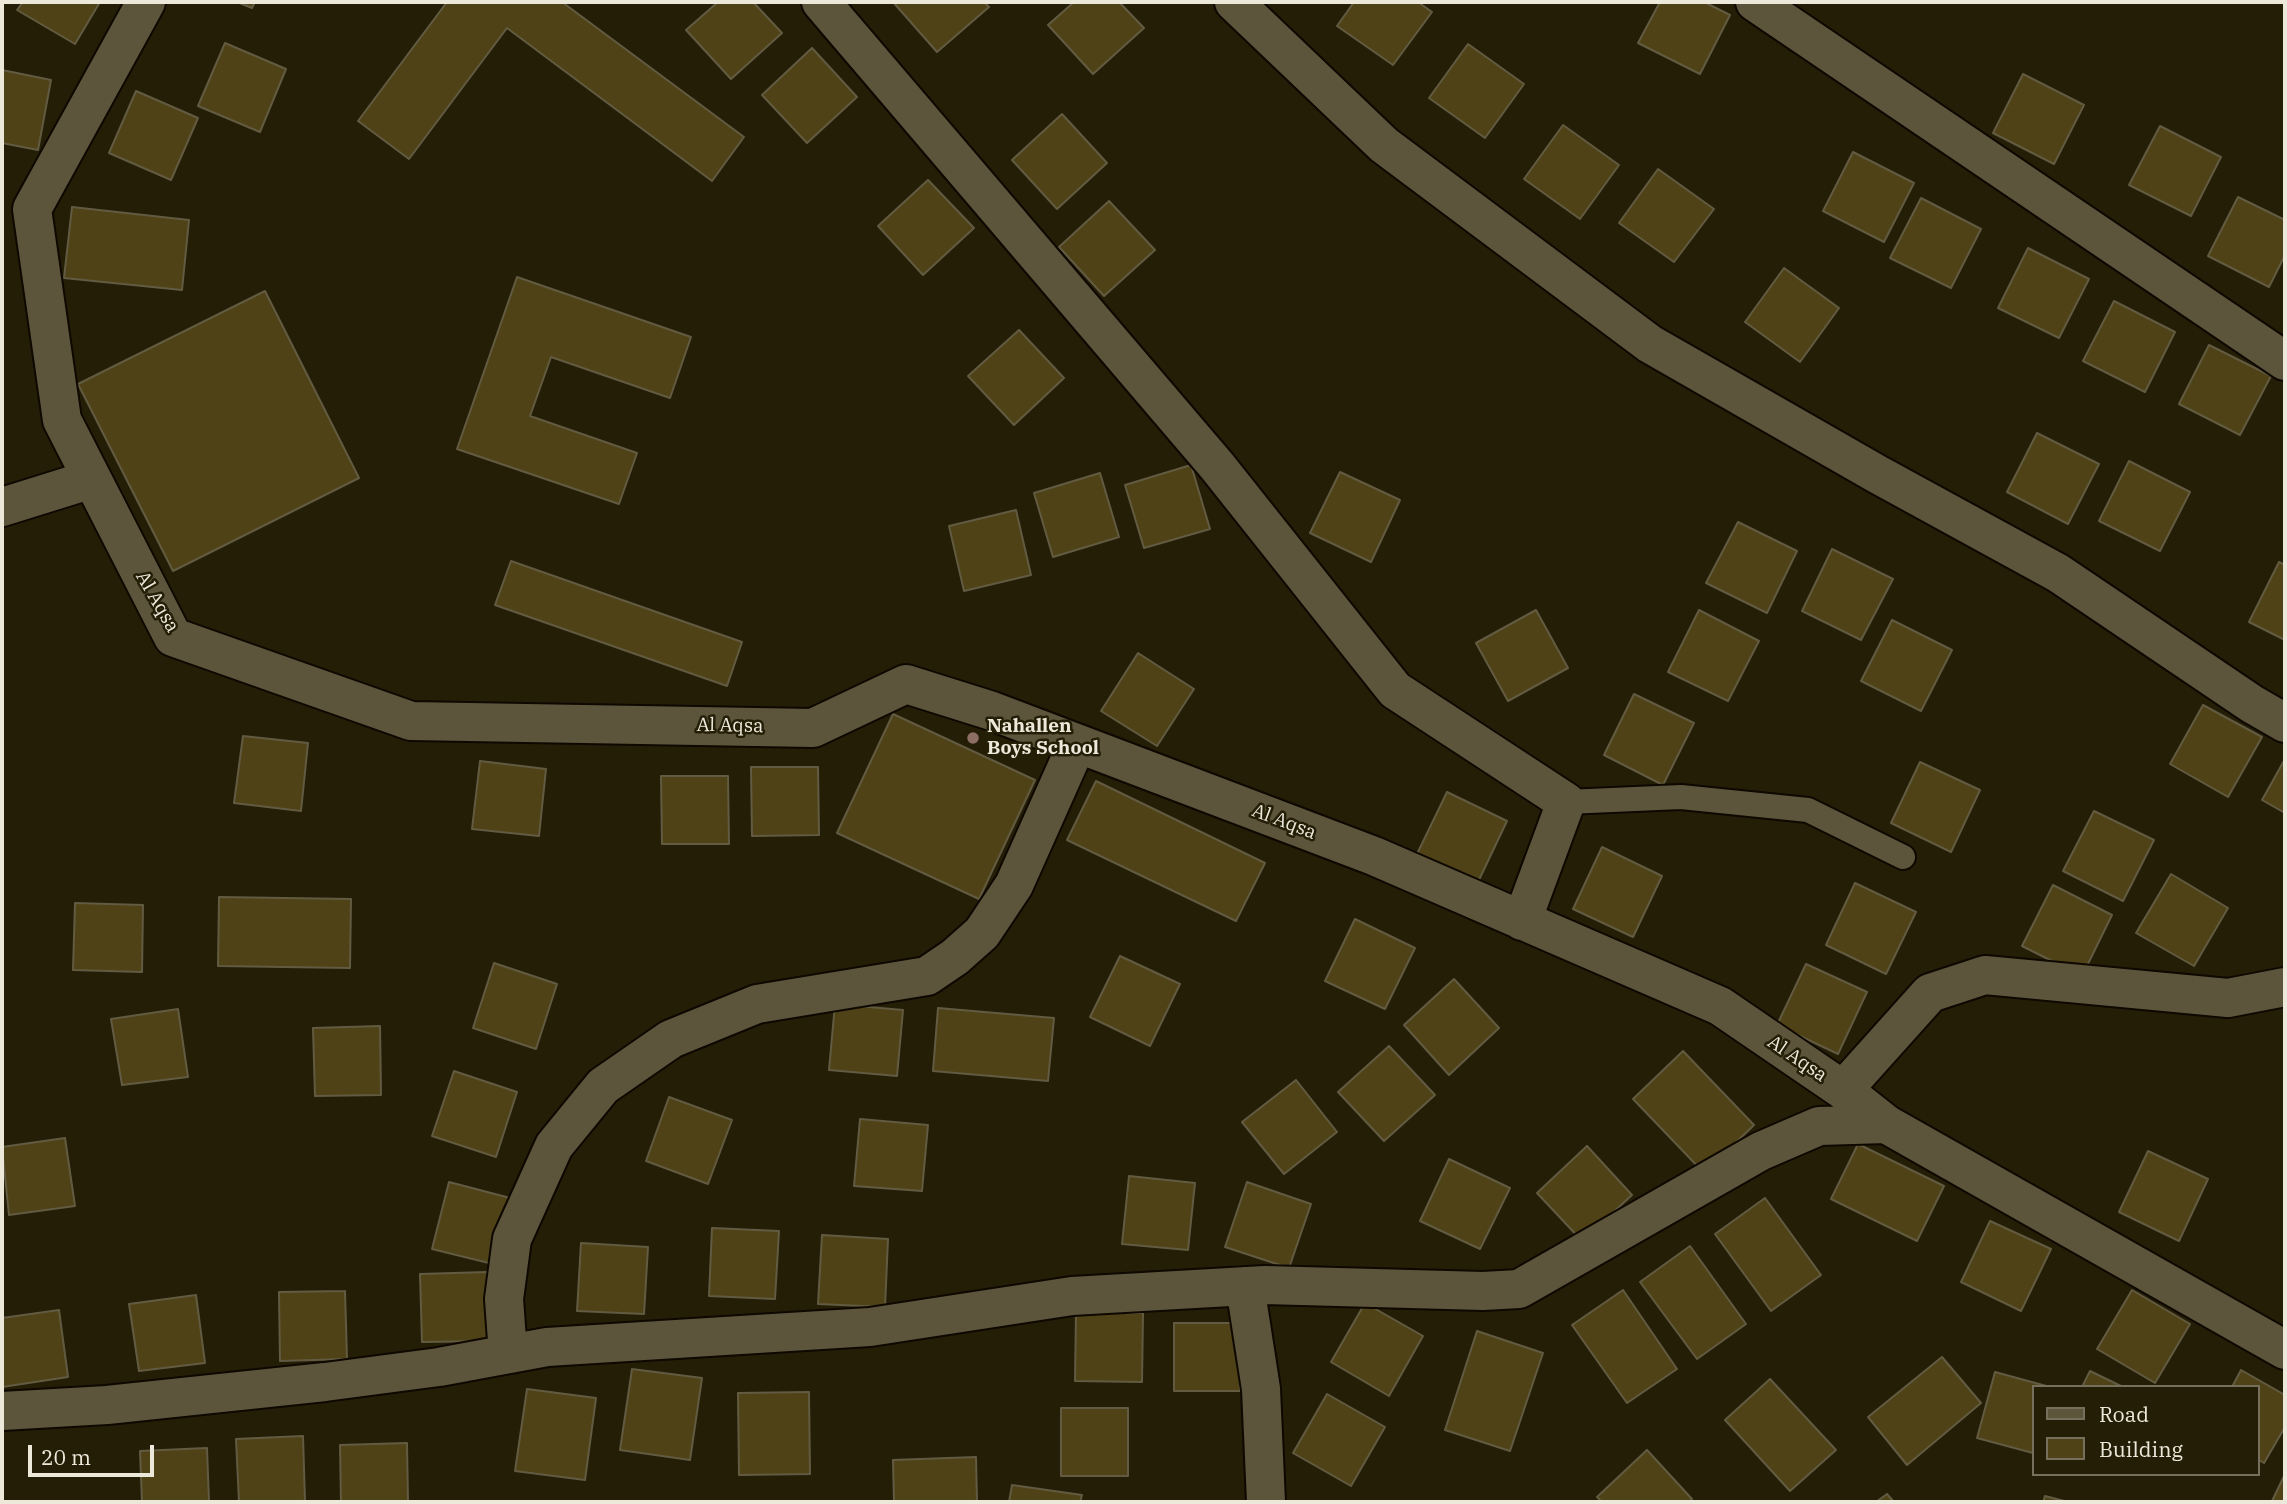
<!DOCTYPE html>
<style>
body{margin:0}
#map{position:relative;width:2287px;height:1504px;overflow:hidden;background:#251e07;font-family:"IBM Plex Serif",serif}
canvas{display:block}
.frame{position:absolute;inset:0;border:4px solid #ece8da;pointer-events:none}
.legend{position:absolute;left:2032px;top:1385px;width:228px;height:91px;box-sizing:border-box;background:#251e07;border:2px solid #756f5b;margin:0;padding:9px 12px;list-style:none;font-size:21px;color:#ece8da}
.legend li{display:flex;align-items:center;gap:14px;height:35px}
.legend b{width:35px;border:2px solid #756f5b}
.scale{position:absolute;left:28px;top:1445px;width:126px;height:32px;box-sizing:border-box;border:4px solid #ece8da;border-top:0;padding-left:9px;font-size:21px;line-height:24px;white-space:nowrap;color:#ece8da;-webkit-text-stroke:5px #251e07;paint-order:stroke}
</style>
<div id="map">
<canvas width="2287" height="1504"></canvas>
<div class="frame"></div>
<ul class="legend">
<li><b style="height:9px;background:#5c553c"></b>Road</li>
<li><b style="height:19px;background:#4e4216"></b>Building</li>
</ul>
<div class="scale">20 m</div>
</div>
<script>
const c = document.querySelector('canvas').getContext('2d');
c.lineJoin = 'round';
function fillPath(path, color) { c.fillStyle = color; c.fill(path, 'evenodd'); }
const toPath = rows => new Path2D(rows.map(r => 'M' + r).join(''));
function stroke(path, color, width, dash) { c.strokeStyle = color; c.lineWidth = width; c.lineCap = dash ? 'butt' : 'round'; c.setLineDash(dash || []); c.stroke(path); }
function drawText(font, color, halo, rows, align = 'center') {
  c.font = font + ' "IBM Plex Serif",serif'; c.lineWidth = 5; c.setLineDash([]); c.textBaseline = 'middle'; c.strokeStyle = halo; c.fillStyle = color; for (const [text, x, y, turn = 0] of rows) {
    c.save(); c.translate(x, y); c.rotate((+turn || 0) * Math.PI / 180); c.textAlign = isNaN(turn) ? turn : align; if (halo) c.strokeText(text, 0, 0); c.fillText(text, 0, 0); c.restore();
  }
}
const building = toPath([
 [23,2,100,2,75,44,17,10,23,2],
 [237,2,255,2,252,8,237,2],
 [447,2,562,2,744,137,712,181,507,28,409,159,358,121,447,2],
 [718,2,753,2,782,33,731,79,686,30,718,2],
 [893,2,984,2,989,7,937,52,893,2],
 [1074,2,1119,2,1144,28,1093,74,1048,25,1074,2],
 [1354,2,1418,2,1432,12,1393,65,1337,26,1354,2],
 [1660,2,1704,2,1730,15,1700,74,1638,43,1660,2],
 [225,43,286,69,260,132,198,106,225,43],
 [1468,44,1524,84,1485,138,1429,98,1468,44],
 [812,48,857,97,807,143,762,95,812,48],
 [2,70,51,80,38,150,2,143,2,70],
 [2023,74,2084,105,2054,164,1993,133,2023,74],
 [136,91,198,118,171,180,109,153,136,91],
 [1062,114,1107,163,1057,209,1012,160,1062,114],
 [1563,125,1619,165,1580,219,1524,179,1563,125],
 [2160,126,2221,157,2191,216,2129,185,2160,126],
 [1853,152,1914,183,1884,242,1823,211,1853,152],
 [1658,169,1714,209,1674,262,1619,223,1658,169],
 [928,180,974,228,923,275,878,226,928,180],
 [2238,197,2285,220,2285,255,2269,287,2208,256,2238,197],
 [1921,198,1981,229,1951,288,1890,258,1921,198],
 [1109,201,1155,250,1104,296,1059,247,1109,201],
 [72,207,189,220,182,290,64,278,72,207],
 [2028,248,2089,279,2059,338,1998,308,2028,248],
 [1784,268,1839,308,1800,362,1745,322,1784,268],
 [517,277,691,337,670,398,551,357,530,416,637,453,619,504,457,449,517,277],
 [265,291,359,478,173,571,78,384,265,291],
 [2114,301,2175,332,2145,392,2083,361,2114,301],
 [1019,330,1064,378,1014,425,968,376,1019,330],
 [2209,345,2271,376,2240,435,2179,404,2209,345],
 [2037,433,2099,464,2068,524,2007,492,2037,433],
 [2129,461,2190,492,2160,551,2099,521,2129,461],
 [1191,465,1210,529,1144,548,1125,485,1191,465],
 [1340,472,1400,500,1371,562,1310,533,1340,472],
 [1100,473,1119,537,1053,557,1034,493,1100,473],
 [1016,510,1031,575,964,591,949,526,1016,510],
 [1738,522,1797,551,1767,613,1706,583,1738,522],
 [1832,549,1893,579,1861,640,1802,611,1832,549],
 [511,561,742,642,727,686,495,605,511,561],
 [2279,562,2285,565,2285,640,2249,622,2279,562],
 [1536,610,1568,668,1508,701,1476,643,1536,610],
 [1699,610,1759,641,1728,701,1668,672,1699,610],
 [1892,620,1952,650,1921,711,1861,681,1892,620],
 [1138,653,1194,689,1157,746,1101,711,1138,653],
 [1634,694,1694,723,1663,785,1604,755,1634,694],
 [2203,705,2262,737,2228,797,2170,764,2203,705],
 [893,714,1035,780,979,899,837,833,893,714],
 [243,736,308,743,301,811,234,803,243,736],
 [2285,759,2285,813,2262,800,2285,759],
 [480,761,546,769,539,836,472,829,480,761],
 [1920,762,1980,790,1951,852,1891,823,1920,762],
 [751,767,818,767,819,835,752,836,751,767],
 [661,776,728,776,729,844,662,844,661,776],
 [1096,781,1265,863,1236,921,1067,840,1096,781],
 [1447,792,1507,821,1478,882,1417,854,1447,792],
 [2094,811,2154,840,2123,901,2063,871,2094,811],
 [1602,847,1662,876,1633,937,1573,909,1602,847],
 [2171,874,2228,908,2194,966,2136,933,2171,874],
 [1855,883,1916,912,1886,974,1826,945,1855,883],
 [2053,885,2112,915,2082,976,2022,946,2053,885],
 [219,897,351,899,350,968,218,966,219,897],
 [75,903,143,905,142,972,73,970,75,903],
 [1355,919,1415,948,1385,1009,1325,981,1355,919],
 [1120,956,1180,984,1150,1046,1090,1017,1120,956],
 [494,963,557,984,536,1049,473,1028,494,963],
 [1806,964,1867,992,1838,1054,1777,1025,1806,964],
 [1454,979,1499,1028,1449,1075,1404,1025,1454,979],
 [835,1004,903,1010,897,1076,829,1070,835,1004],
 [938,1008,1054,1018,1048,1081,933,1071,938,1008],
 [178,1009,188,1077,122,1085,111,1019,178,1009],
 [380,1026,381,1095,315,1096,313,1028,380,1026],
 [1389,1046,1435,1095,1384,1141,1338,1092,1389,1046],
 [1683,1051,1754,1125,1704,1173,1633,1099,1683,1051],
 [454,1071,517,1092,496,1157,432,1136,454,1071],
 [1296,1080,1337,1132,1284,1174,1242,1122,1296,1080],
 [669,1097,732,1120,708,1184,646,1161,669,1097],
 [860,1119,928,1125,922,1191,854,1186,860,1119],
 [65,1138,75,1206,9,1215,2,1147,65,1138],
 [1858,1144,1944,1186,1917,1241,1831,1199,1858,1144],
 [1587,1146,1632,1195,1582,1241,1537,1193,1587,1146],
 [2148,1151,2208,1179,2179,1241,2119,1212,2148,1151],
 [1449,1159,1510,1188,1480,1249,1420,1221,1449,1159],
 [1129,1176,1195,1183,1188,1250,1122,1244,1129,1176],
 [449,1182,514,1199,497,1265,432,1249,449,1182],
 [1247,1182,1311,1204,1289,1268,1225,1247,1247,1182],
 [1765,1198,1821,1275,1771,1311,1715,1234,1765,1198],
 [1990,1221,2051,1249,2021,1311,1961,1282,1990,1221],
 [712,1228,779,1231,775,1299,709,1296,712,1228],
 [822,1235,888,1239,885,1307,818,1304,822,1235],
 [581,1243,648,1247,644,1314,577,1311,581,1243],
 [1690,1246,1746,1324,1697,1359,1640,1282,1690,1246],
 [487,1272,488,1341,422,1342,420,1274,487,1272],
 [1623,1290,1677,1369,1627,1403,1572,1325,1623,1290],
 [2132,1290,2190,1324,2155,1383,2097,1349,2132,1290],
 [345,1291,347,1359,280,1361,279,1292,345,1291],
 [196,1295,205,1363,139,1371,129,1304,196,1295],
 [1365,1303,1423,1336,1389,1396,1331,1362,1365,1303],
 [59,1310,68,1377,2,1387,2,1318,59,1310],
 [1076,1313,1143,1313,1142,1382,1075,1381,1076,1313],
 [1174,1323,1240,1323,1240,1391,1174,1391,1174,1323],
 [1477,1331,1543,1353,1510,1451,1445,1430,1477,1331],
 [1942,1357,1981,1403,1907,1465,1868,1417,1942,1357],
 [632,1369,702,1378,690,1460,620,1450,632,1369],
 [2241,1370,2285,1395,2285,1427,2264,1463,2257,1459,2257,1387,2232,1387,2241,1370],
 [2090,1371,2123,1387,2082,1387,2090,1371],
 [1995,1372,2050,1387,2033,1387,2033,1453,1977,1438,1995,1372],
 [1770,1379,1836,1450,1790,1491,1725,1420,1770,1379],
 [527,1389,596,1398,585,1480,515,1471,527,1389],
 [809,1392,810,1474,739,1475,738,1393,809,1392],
 [1327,1394,1385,1427,1351,1486,1293,1453,1327,1394],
 [1061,1408,1128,1408,1128,1476,1061,1476,1061,1408],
 [303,1436,305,1502,239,1502,236,1439,303,1436],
 [407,1443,408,1502,341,1502,340,1445,407,1443],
 [207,1448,209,1502,142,1502,140,1451,207,1448],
 [1647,1450,1692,1499,1689,1502,1602,1502,1597,1497,1647,1450],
 [976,1457,977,1502,894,1502,893,1460,976,1457],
 [2285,1474,2285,1502,2275,1502,2272,1501,2285,1474],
 [1012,1485,1082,1495,1080,1502,1009,1502,1012,1485],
 [1887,1494,1894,1502,1876,1502,1887,1494],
 [2045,1496,2068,1502,2043,1502,2045,1496]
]);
fillPath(building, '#4e4216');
stroke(building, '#625b42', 2);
const lane = toPath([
 [1566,802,1681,797,1808,810,1903,857]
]);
const street = toPath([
 [146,2,32,209,62,420,173,637,411,721,813,728,906,684,992,711,1374,856,1720,1006,1843,1090,1886,1124],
 [821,2,1217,466,1395,690,1566,802,1522,921],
 [1234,2,1384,145,1650,344,1877,474,2058,573,2252,704,2285,723],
 [1755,2,2285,361],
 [2,507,92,479],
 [1843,1090,1930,993,1985,975,2228,998,2285,987],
 [1245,1286,1261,1389,1266,1502],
 [508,1354,504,1299,512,1239,554,1146,603,1086,671,1039,757,1004,927,976,955,957,982,933,1014,885,1077,744],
 [2,1411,107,1405,325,1382,439,1367,547,1347,870,1327,1072,1296,1265,1285,1483,1291,1519,1289,1761,1151,1819,1126,1886,1124,2285,1350]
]);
stroke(lane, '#0e0800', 28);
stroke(street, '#0e0800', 42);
stroke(lane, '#5c553c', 24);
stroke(street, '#5c553c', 38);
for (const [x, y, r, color] of [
 [973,738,7,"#8d6e63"]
]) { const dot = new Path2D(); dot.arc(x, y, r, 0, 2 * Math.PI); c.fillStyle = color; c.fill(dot); stroke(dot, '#251e07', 2.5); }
drawText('19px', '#ece8da', '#251e07', [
 ["Al Aqsa",157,602,60],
 ["Al Aqsa",730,726,1],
 ["Al Aqsa",1284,822,21],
 ["Al Aqsa",1797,1059,34]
]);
drawText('bold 19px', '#ece8da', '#251e07', [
 ["Nahallen",987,727],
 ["Boys School",987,749]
], 'left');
</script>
